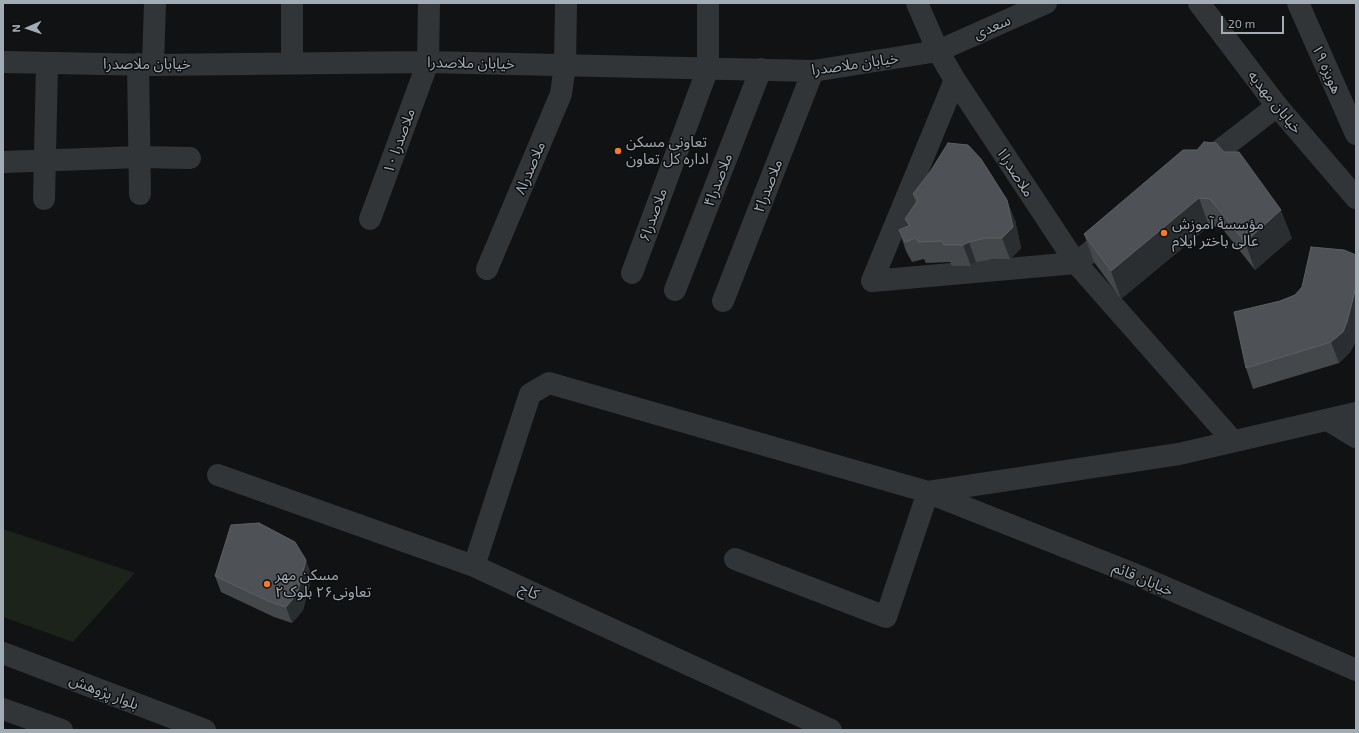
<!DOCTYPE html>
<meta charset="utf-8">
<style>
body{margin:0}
#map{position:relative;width:1359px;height:733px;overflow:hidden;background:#111213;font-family:"Exo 2",sans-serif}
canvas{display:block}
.frame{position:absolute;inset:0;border:4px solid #a2acb4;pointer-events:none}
.north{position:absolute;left:8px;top:8px;width:40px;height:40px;-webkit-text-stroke:3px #0c0d0e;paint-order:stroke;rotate:268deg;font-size:11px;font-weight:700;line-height:16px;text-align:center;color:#a2acb4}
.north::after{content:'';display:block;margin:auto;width:14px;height:18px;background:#a2acb4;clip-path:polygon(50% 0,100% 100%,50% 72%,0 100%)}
.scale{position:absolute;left:1221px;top:16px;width:63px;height:18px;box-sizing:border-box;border:2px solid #a2acb4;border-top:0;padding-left:5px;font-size:12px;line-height:14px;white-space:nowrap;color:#a2acb4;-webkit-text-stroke:3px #0c0d0e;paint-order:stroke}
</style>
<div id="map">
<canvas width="1359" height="733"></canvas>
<div class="frame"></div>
<div class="north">N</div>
<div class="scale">20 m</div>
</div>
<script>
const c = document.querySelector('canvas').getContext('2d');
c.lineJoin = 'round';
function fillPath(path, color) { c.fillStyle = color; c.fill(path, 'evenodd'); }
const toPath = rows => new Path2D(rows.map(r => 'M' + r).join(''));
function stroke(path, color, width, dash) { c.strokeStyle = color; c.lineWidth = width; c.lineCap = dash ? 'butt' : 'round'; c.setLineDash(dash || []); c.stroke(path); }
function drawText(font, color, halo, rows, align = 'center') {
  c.font = font + ' "Exo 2","Noto Sans Arabic",sans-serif'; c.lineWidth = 3; c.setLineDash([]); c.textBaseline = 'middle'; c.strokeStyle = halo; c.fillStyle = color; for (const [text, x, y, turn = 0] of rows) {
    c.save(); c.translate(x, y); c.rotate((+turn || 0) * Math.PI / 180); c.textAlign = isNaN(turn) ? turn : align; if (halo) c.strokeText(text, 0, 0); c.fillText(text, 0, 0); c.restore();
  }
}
fillPath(toPath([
 [3,529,135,573,73,642,3,617]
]), '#1c231b');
stroke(toPath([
 [917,3,938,51,955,80,872,281,1076,263,1113,234],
 [1199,3,1277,106,1356,198],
 [1298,3,1356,134],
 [3,62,153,65,428,62,813,71,938,51,1046,3],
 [292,63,292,3],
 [138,64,140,194],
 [153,65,155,3],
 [955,80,1076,263,1233,441],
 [3,162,139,157,190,158],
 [1197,168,1277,106],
 [44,199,47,64],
 [370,219,428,62,429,3],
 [487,269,561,94,565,65,566,3],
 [632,273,708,68,708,3],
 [675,290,761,69],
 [723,301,813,71],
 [1328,420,1356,437],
 [218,475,474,566,831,730],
 [929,493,1139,576,1356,670],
 [735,559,886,617,928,492],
 [474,566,530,394,549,383,928,492,1179,454,1356,413],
 [3,653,205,730],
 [3,709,62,730]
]), '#323538', 22);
fillPath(toPath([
 [1224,152,1292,238,1255,270,1221,227,1209,226,1121,299,1094,262,1084,234],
 [930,172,1015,220,1021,248,1010,259,994,259,976,262,971,266,952,266,950,262,926,263,924,259,912,262,906,251,899,230,908,226,905,219,916,203,913,194],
 [1356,255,1356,338,1355,343,1350,352,1339,363,1253,389,1246,368,1280,301,1295,295],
 [215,576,312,576,303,610,292,623,274,617,221,592]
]), '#44484b');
fillPath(toPath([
 [1199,198,1209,226,1121,299,1111,271],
 [1007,200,1015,220,1021,248,1010,259,1002,238],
 [1281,210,1292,238,1255,270,1245,242],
 [969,242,976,262,971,266,963,245],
 [1356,287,1356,338,1355,343,1350,352,1339,363,1331,342],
 [306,560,312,576,303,610,292,623,286,607]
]), '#2b2e30');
const building = toPath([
 [1204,142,1216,143,1224,152,1239,152,1281,210,1245,242,1210,199,1199,198,1111,271,1084,234,1183,150,1197,150,1204,142],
 [948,143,968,145,981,159,1007,200,1013,227,1002,238,986,238,969,242,963,245,944,245,942,241,918,242,916,238,905,242,899,230,910,225,905,219,918,200,913,194,930,172,948,143],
 [1311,247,1344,250,1356,255,1356,287,1347,322,1343,332,1331,342,1246,368,1234,312,1280,301,1295,295,1302,287,1311,247],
 [259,523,295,542,306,560,297,594,286,607,268,601,215,576,231,525,259,523]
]);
fillPath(building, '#4e5256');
stroke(building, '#5b6065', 1);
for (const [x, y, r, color] of [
 [618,151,4,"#f77825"],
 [1164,233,4,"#f77825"],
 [267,584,4,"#f77825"]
]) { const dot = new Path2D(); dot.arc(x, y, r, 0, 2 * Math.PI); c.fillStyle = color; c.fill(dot); stroke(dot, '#0c0d0e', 1.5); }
drawText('15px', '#a2acb4', '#0c0d0e', [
 ["سعدی",992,27,-24],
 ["خیابان ملاصدرا",471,63,1],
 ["خیابان ملاصدرا",147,64],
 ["خیابان ملاصدرا",855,64,-8],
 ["هویزه ۱۹",1327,69,66],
 ["خیابان مهدیه",1275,102,51],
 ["ملاصدرا ۱۰",399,141,-70],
 ["ملاصدرا۸",530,168,-67],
 ["ملاصدرا۱",1015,172,57],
 ["ملاصدرا۴",718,180,-69],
 ["ملاصدرا۲",768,186,-69],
 ["ملاصدرا۶",653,215,-70],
 ["خیابان قائم",1143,579,23],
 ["کاج",529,591,25],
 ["بلوار پژوهش",104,692,21]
]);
drawText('15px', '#a2acb4', '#0c0d0e', [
 ["تعاونی مسکن",626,142],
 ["اداره کل تعاون",626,159],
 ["مؤسسهٔ آموزش",1172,224],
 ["عالی باختر ایلام",1172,241],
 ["مسکن مهر",275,575],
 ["تعاونی۲۶ بلوک۲",275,592]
], 'left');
</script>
